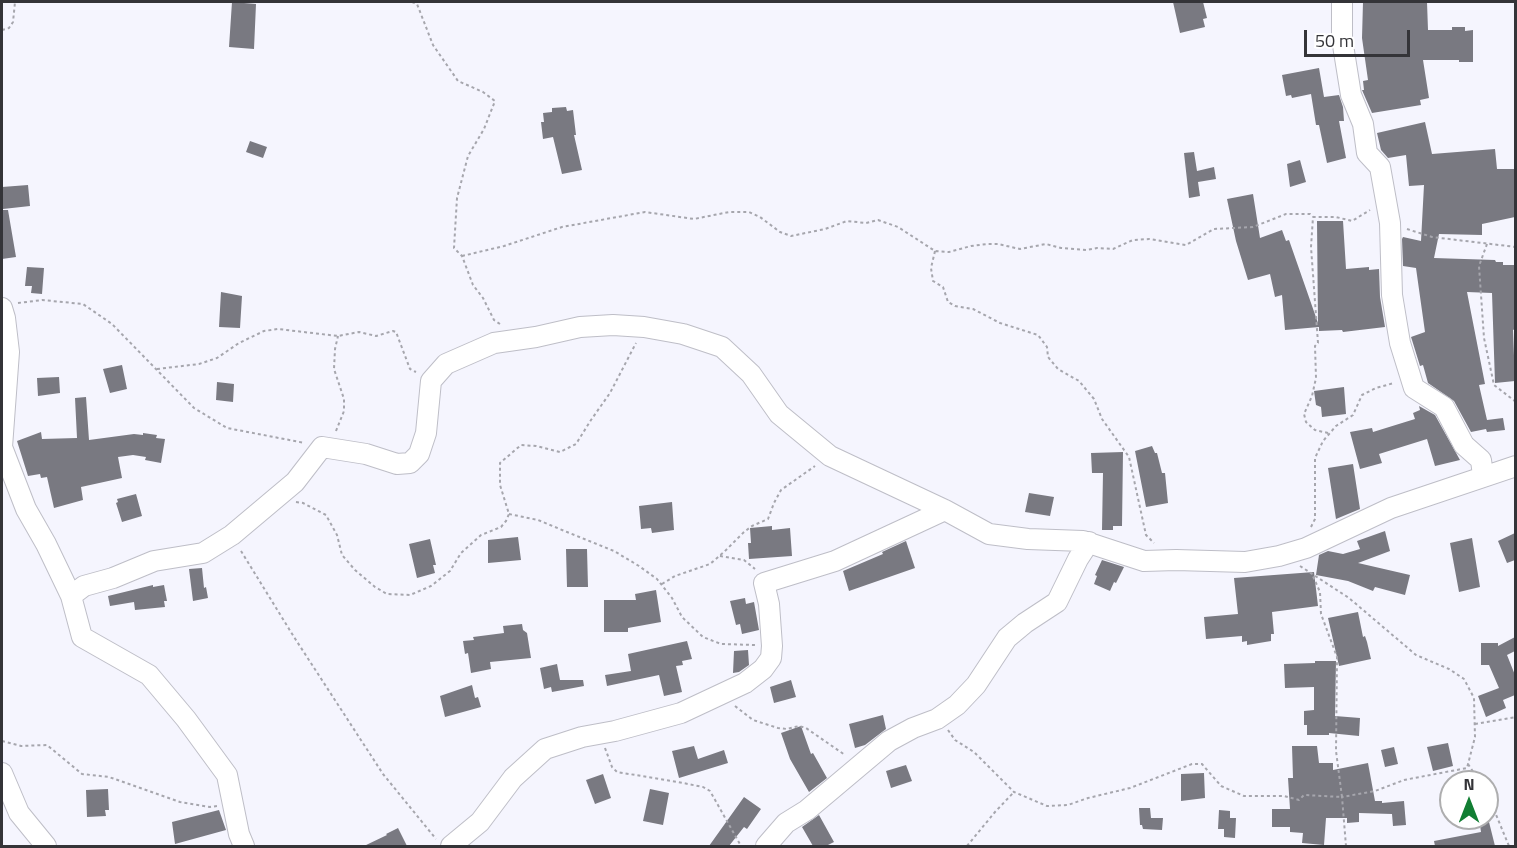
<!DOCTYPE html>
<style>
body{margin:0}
#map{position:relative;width:1517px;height:848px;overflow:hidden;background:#f5f5fe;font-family:"Titillium Web",sans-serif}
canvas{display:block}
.frame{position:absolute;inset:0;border:3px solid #343438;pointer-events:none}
.north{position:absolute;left:1439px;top:770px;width:60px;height:60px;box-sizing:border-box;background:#fff;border:2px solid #aeaeaf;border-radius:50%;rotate:0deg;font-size:16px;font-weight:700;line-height:24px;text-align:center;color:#343438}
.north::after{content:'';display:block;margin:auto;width:21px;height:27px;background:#127e33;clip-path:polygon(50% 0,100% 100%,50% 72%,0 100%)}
.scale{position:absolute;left:1304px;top:30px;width:106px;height:27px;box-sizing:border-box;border:3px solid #343438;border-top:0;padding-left:8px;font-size:18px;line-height:21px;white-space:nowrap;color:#343438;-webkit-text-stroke:4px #fff;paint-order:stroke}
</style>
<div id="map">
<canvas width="1517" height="848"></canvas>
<div class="frame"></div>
<div class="north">N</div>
<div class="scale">50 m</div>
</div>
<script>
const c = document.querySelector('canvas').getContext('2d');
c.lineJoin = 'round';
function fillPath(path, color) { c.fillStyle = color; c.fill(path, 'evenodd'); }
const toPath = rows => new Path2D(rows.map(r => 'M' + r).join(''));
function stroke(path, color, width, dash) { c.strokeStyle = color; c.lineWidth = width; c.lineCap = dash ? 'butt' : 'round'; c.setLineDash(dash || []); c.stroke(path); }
fillPath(toPath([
 [232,2,256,4,254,49,229,47],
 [1173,2,1203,2,1207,18,1203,19,1205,27,1180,33],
 [1363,2,1427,2,1428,30,1452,30,1452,27,1465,27,1465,31,1473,30,1473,62,1459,62,1459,60,1423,60,1429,98,1420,100,1421,105,1372,113,1362,90,1364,90,1363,81,1368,80,1362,38],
 [1319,68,1324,97,1339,95,1343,107,1344,121,1339,121,1346,158,1327,163,1319,125,1316,125,1311,94,1292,98,1291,95,1286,96,1282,75],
 [566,107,567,111,573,110,576,135,574,135,582,170,562,174,553,137,543,139,541,122,544,122,543,113,552,112,552,108],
 [1425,122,1432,154,1495,149,1497,169,1515,169,1515,217,1482,224,1482,235,1439,234,1434,258,1495,260,1496,262,1503,262,1503,265,1515,265,1515,329,1513,330,1515,381,1495,383,1492,293,1467,292,1485,384,1479,385,1487,420,1503,418,1505,430,1487,432,1486,429,1471,432,1454,401,1428,383,1423,365,1420,366,1412,340,1411,337,1425,332,1416,268,1403,266,1402,239,1403,237,1421,241,1424,185,1409,186,1406,155,1388,158,1381,150,1377,133],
 [250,141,267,147,263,158,246,152],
 [1194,152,1197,171,1214,167,1216,179,1198,182,1200,196,1189,198,1184,153],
 [1300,160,1306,182,1290,187,1287,164],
 [28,185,30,206,3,209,2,187],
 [1253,194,1260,238,1282,230,1286,241,1289,240,1318,323,1317,221,1343,221,1346,269,1369,267,1369,270,1379,269,1380,297,1385,327,1343,332,1342,330,1319,331,1319,327,1285,330,1282,295,1275,297,1270,274,1248,280,1236,241,1227,199],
 [2,210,8,210,16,257,2,259],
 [27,267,44,268,42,294,31,293,32,286,25,286],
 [221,292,242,296,240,328,219,327],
 [122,365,127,389,110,393,103,369],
 [59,377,60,393,38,396,37,378],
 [217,382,234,384,233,402,216,400],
 [1344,387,1346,414,1322,417,1321,407,1316,405,1314,391],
 [86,397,89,440,134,434,143,435,143,433,157,435,156,438,165,439,161,463,145,460,146,457,133,455,118,457,122,478,81,487,83,500,54,508,47,477,41,478,40,474,28,476,17,441,41,432,42,439,77,438,75,398],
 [1419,406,1435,415,1460,460,1435,466,1427,439,1379,454,1382,463,1360,469,1350,432,1372,428,1373,432,1415,419,1413,413,1420,410],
 [1152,446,1155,453,1157,453,1162,473,1165,473,1168,503,1146,507,1135,451],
 [1123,452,1122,526,1113,526,1113,530,1102,530,1103,473,1092,473,1091,453],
 [1353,464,1360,509,1336,519,1328,468],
 [1029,493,1054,497,1050,516,1025,512],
 [136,494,142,516,122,522,116,503,118,502,117,499],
 [672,502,674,530,652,533,651,528,641,529,639,506],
 [772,526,772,530,790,528,792,556,749,559,748,543,751,543,750,528],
 [1385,531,1390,551,1358,563,1410,575,1405,595,1375,587,1373,591,1348,581,1316,575,1319,555,1328,551,1343,554,1360,549,1357,541],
 [1515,533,1515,560,1507,563,1498,541],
 [518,537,521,560,488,563,488,540],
 [1472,538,1480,587,1459,592,1450,543],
 [430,539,436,565,433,565,435,573,417,578,409,544],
 [906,541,915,568,849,591,843,571,883,554,882,552],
 [566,549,587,549,588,587,567,587],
 [1102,560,1124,567,1116,583,1114,582,1110,591,1094,584,1097,576,1095,575],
 [202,568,204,588,206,587,208,598,193,601,189,569],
 [1314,572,1318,606,1272,612,1274,634,1271,634,1271,641,1247,645,1247,641,1242,642,1242,636,1206,639,1204,617,1238,614,1234,578],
 [153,585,153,587,164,585,167,601,164,601,165,607,135,610,134,602,110,606,108,596],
 [656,590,661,622,628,628,628,632,604,632,604,600,636,600,635,594],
 [745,598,746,604,754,602,759,630,742,634,740,624,736,625,730,601],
 [1358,612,1363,637,1365,636,1367,642,1371,659,1339,666,1328,618],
 [522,624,523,630,527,633,531,658,490,662,491,669,471,673,468,653,465,654,463,641,474,640,473,637,504,633,503,626],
 [1515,637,1515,651,1507,655,1515,675,1515,695,1503,700,1506,708,1486,717,1478,696,1499,688,1489,665,1481,665,1481,643,1498,643,1498,646],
 [687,641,692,659,682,661,683,665,676,666,682,692,664,696,659,675,607,686,605,675,631,671,628,654],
 [748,650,749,665,739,672,733,673,734,651],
 [1315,661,1336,661,1335,716,1360,718,1359,736,1329,733,1329,735,1307,735,1307,725,1304,725,1304,711,1314,710,1314,687,1285,688,1284,664,1315,663],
 [557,664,560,680,583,680,584,686,552,692,551,687,544,689,540,668],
 [791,680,796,697,774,703,770,687],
 [472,685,475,698,478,697,481,707,445,717,440,696],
 [883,715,886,729,865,745,855,748,849,724],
 [801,726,811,754,813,753,827,778,809,792,790,759,781,733],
 [1448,743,1453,766,1433,771,1427,747],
 [694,746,698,759,724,750,728,763,679,778,672,751],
 [1292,746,1317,746,1319,763,1333,763,1333,770,1368,763,1375,801,1382,801,1382,803,1404,801,1406,825,1393,826,1392,814,1359,813,1359,822,1347,823,1347,818,1326,818,1324,845,1302,843,1303,833,1290,832,1290,827,1272,827,1272,809,1290,809,1288,778,1293,778],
 [1394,747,1398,764,1385,767,1381,750],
 [906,765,912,781,891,788,886,771],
 [1204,773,1205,798,1181,801,1181,774],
 [603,774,611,798,595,804,586,780],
 [108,789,109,810,105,810,106,816,87,817,86,790],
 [650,789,669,793,663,825,643,821],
 [744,797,761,809,747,829,744,827,729,846,709,846],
 [1139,808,1150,808,1151,818,1163,818,1162,830,1143,829,1142,825,1140,825],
 [219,810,226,830,175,844,172,822],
 [1219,810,1230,811,1230,818,1236,818,1235,838,1224,837,1224,829,1218,829],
 [1487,814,1495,846,1435,846,1434,841,1481,832,1479,818,1487,818],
 [819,815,834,842,826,846,813,846,802,827],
 [398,828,407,846,364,846,387,835,386,834]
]), '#797981');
const minor = toPath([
 [1342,2,1342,39,1351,95,1363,124,1367,153,1380,167,1390,223,1392,295,1400,343,1414,388,1444,407,1464,445,1481,460,1483,476],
 [2,308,5,318,9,352,2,447,26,509,46,544,71,596,82,637,149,675,186,719,227,775,239,834,244,846],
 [71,596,84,586,113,578,154,561,203,553,232,535,295,482,322,447,366,454,397,464,410,463,419,454,426,433,431,381,446,364,494,343,536,337,580,327,613,325,644,327,683,334,722,347,751,374,779,414,830,456,945,510,989,534,1028,539,1083,541,1144,561,1176,560,1245,562,1279,556,1306,548,1391,508,1516,466],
 [2,773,19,813,46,846],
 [451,846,480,822,513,778,545,749,582,737,615,731,681,713,745,683,763,669,771,658,772,646,769,604,764,583,835,561,945,510],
 [766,846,786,823,807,810,889,741,913,728,937,719,957,705,976,685,1007,638,1025,623,1057,602,1078,559,1089,542]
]);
stroke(minor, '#bebec7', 22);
stroke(toPath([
 [412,2,417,4,433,45,458,81,483,92,495,101,484,129,468,156,457,198,454,248,462,256,473,285,483,298,494,320,500,324],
 [2,30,9,28,13,22,15,2],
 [1407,229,1432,237,1516,247],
 [1487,244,1479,266,1484,338,1494,385,1516,402],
 [935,251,931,268,933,281,943,287,948,302,955,306,973,309,1000,323,1038,335,1047,347,1048,357,1058,369,1079,381,1094,399,1102,419,1129,457,1146,535,1154,543],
 [462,256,504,246,562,227,645,212,694,219,729,212,749,212,760,217,780,232,791,236,825,229,847,221,866,223,878,220,898,227,935,251,949,252,971,246,987,244,998,244,1020,249,1046,244,1061,248,1086,250,1097,248,1113,249,1133,240,1149,239,1186,245,1214,229,1253,227,1286,214,1310,214,1313,217],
 [18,303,42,300,83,304,112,324,194,408,227,428,305,443],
 [157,369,199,364,217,358,239,343,264,331,278,329,338,336,359,332,376,336,393,331,396,332,410,369,416,372],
 [336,431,344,411,344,399,334,369,335,349,338,336],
 [1328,433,1315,430,1306,422,1304,414,1312,396,1316,378,1315,346,1318,343,1311,247,1313,217,1336,217,1352,221,1370,210],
 [296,502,303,503,326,515,337,535,342,555,355,570,375,587,387,594,410,595,431,586,450,571,461,553,481,535,501,527,506,521,509,514,500,485,500,463,521,445,536,446,560,452,576,444,591,420,610,393,636,343],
 [509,514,538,520,567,532,614,551,639,566,657,579,672,598,682,617,703,637,721,644,756,645],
 [1311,527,1315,519,1315,458,1323,441,1336,426,1353,415,1362,395,1376,388,1394,383],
 [241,551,294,637,383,774,436,839],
 [720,556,744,560,755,569],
 [1300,566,1349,598,1416,655,1449,669,1464,679,1474,698,1475,737,1467,768,1404,780,1375,791,1342,797,1346,846],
 [662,584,675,576,710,564,724,552,744,532,752,526,768,519,774,503,781,490,815,466],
 [735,706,753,720,778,728,787,729,799,726,806,728,845,755],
 [1475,724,1516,717],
 [948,730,955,740,974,752,1014,792,1047,806,1068,805,1088,798,1130,788,1192,764,1202,764,1221,786,1244,796,1284,796,1299,800,1304,795,1342,797,1336,751,1337,657,1321,614,1320,592,1312,574],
 [2,741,21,746,47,745,82,774,109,777,180,802,210,807,217,806],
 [605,748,612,767,617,772,678,782,703,787,710,791,741,846],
 [1468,764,1480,782],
 [1487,793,1509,846],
 [967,846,995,812,1014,792]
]), '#a6a6ad', 2, [3, 3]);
stroke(minor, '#fff', 20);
</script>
